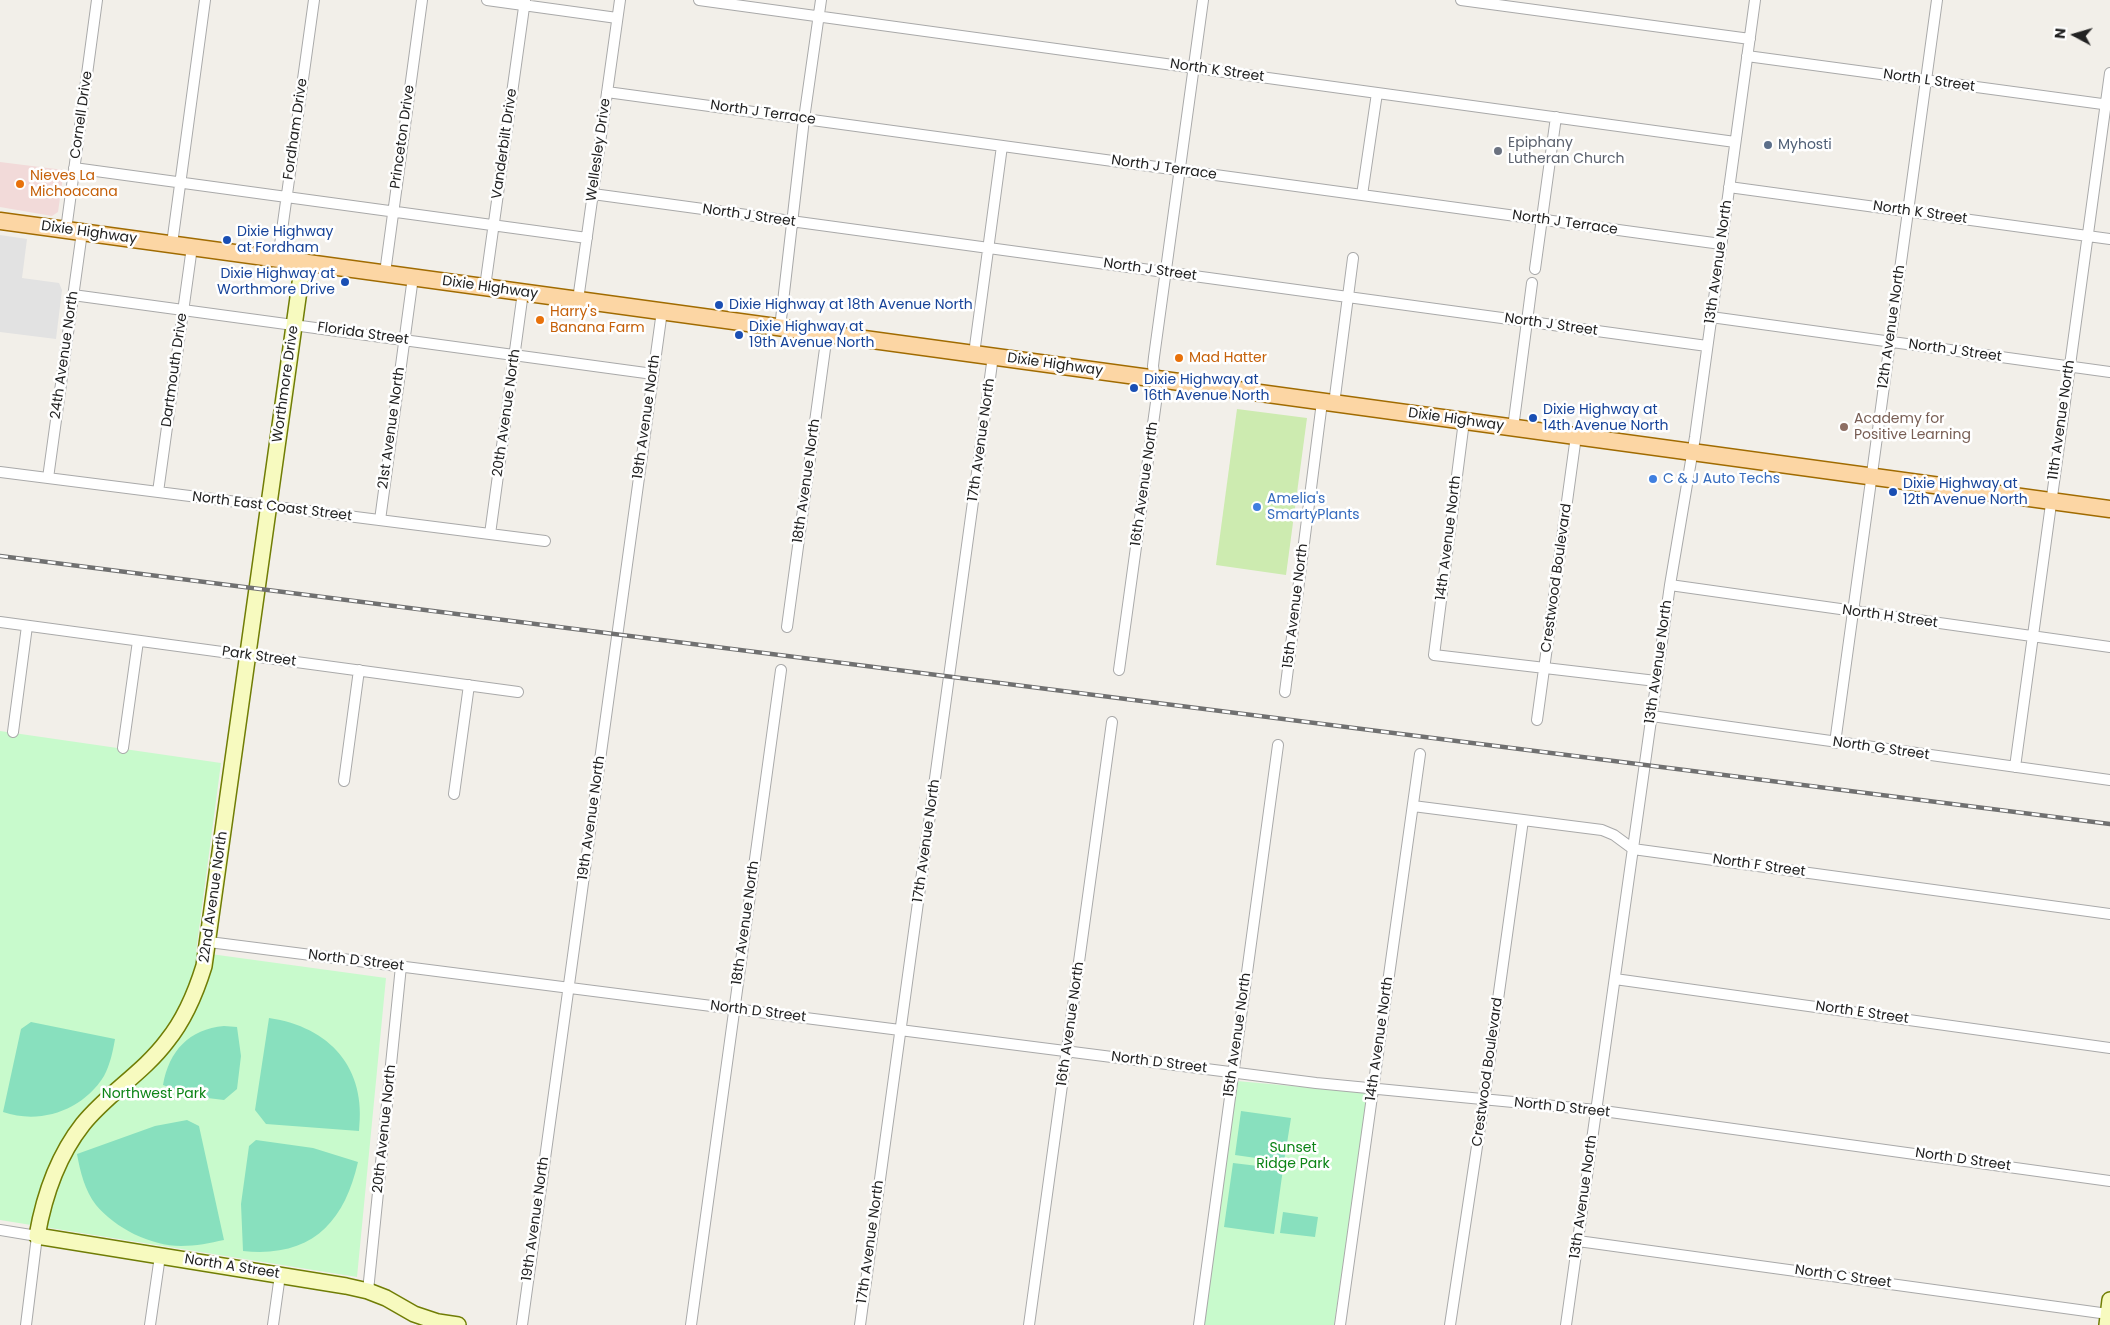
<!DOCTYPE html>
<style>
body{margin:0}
#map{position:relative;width:2110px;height:1325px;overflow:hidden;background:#f2efe9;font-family:Poppins,sans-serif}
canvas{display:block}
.north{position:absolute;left:2050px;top:10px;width:50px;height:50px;-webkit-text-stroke:4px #fff;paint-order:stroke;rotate:276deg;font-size:14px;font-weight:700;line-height:20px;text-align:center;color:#222}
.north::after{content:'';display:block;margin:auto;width:18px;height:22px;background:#222;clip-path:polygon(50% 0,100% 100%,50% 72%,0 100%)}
</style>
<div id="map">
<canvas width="2110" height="1325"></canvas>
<div class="north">N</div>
</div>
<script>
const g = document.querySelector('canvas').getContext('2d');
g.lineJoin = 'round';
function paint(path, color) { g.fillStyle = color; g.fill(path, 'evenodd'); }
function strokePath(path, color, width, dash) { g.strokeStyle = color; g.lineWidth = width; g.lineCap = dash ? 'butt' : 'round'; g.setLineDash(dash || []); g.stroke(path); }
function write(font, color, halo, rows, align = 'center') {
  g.font = font + ' Poppins,sans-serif'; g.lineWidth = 5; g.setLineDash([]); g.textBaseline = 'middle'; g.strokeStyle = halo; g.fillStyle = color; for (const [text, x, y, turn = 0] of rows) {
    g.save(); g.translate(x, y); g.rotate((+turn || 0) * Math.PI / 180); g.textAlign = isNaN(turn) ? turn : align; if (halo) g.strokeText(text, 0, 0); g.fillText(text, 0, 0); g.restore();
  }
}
const commercial = new Path2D(`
 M0 162 64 170 58 212 52 216 0 207Z`);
const grass = new Path2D(`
 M1237 409 1307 418 1286 575 1216 565Z`);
const park = new Path2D(`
 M0 731 221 763 196 952 386 978 357 1277 0 1220Z
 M1237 1081 1368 1093 1334 1325H1204Z`);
const pitch = new Path2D(`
 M269 1018C330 1027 367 1068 359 1131L266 1124 255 1110Z
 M31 1022 115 1039C113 1051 110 1065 104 1076 83 1110 41 1125 3 1112L21 1029Z
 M224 1026 237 1027 241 1056 237 1089 224 1100 191 1096 163 1085C169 1051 189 1029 224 1026Z
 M1241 1111 1291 1118 1284 1162 1235 1155Z
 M187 1120 199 1126 224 1240C210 1243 196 1246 181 1246 151 1246 115 1228 96 1205 85 1191 80 1171 77 1154L155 1126Z
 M256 1140 313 1148 358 1162C344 1224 310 1258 243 1251L241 1204 249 1146Z
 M1233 1163 1283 1169 1274 1234 1224 1227Z
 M1283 1212 1318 1217 1315 1237 1280 1233Z`);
const parking = new Path2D(`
 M0 235 27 239 22 278 59 283 62 290 56 339 0 332Z`);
const street = new Path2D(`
 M487 0 617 18
 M699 0 1735 142
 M1461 0 1750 39
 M1747 56 2110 105
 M607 92 1721 244
 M74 168 587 238
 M1729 187 2110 239
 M593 194 1707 346
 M1362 195 1377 93
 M66 230 97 0
 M172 244 205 0
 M278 259 314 0
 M1535 269 1556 117
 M385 273 422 0
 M485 287 525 0
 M73 295 653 374
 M578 300 620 0
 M1711 317 2110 372
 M780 328 804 119 821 0
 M974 354 1002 146
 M1334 404 1353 258
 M1464 421 1434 655 1656 681
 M1513 428 1532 283
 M0 472 545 541
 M48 478 82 232
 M158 492 192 247
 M380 520 413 277
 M490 534 523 292
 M1670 585 2110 647
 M0 622 518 692
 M787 627 827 334
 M1119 670 1157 395 1153 366 1154 357 1203 0
 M1285 692 1322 402
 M1652 716 2110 780
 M1537 720 1576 436
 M13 732 27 626
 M1835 743 1937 0
 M123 748 138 641
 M2015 767 2110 73
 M344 781 359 670
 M454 794 469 685
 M1413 806 1602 830 1614 835 1633 849 2110 914
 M209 942 1316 1083 1596 1110 2110 1181
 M1615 979 2110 1048
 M0 1230 37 1236 26 1325
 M1578 1241 2108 1314
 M368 1291 401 966
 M150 1325 160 1256
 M273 1325 280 1275
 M522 1325 662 311
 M691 1325 781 670
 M860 1325 993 356
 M1029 1325 1112 722
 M1199 1325 1278 745
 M1340 1325 1420 754
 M1450 1325 1484 1100 1523 820
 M1566 1325 1670 585 1695 437 1755 0`);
const secondary = new Path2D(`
 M303 262 204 966C196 992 184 1020 167 1041 143 1073 108 1093 83 1124 57 1157 44 1196 37 1236L346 1286 368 1291 386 1298 414 1314 438 1322 458 1325
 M2107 1325 2110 1300`);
const primary = new Path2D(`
 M0 221 2110 509`);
const rail = new Path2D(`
 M0 556 2110 824`);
const markers = [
 [1768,145,5,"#5c6f8a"],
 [1498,151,5,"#6b7280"],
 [20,184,5,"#e8710a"],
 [227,240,5,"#1a4fb4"],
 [345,282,5,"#1a4fb4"],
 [719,305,5,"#1a4fb4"],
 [540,320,5,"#e8710a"],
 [739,335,5,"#1a4fb4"],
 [1179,358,5,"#e8710a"],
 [1134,388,5,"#1a4fb4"],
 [1533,418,5,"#1a4fb4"],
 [1844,427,5,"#8d6e63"],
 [1653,479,5,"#3f7fe0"],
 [1893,492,5,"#1a4fb4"],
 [1257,507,5,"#3f7fe0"]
];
const streetNames = [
 ["North K Street",1217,71,8],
 ["North L Street",1929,81,8],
 ["North J Terrace",763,113,8],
 ["Cornell Drive",82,115,-82],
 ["Fordham Drive",296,129,-82],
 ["Princeton Drive",403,137,-82],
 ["Vanderbilt Drive",505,144,-82],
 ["Wellesley Drive",599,150,-82],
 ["North J Terrace",1164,168,8],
 ["North K Street",1920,213,8],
 ["North J Street",749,216,8],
 ["North J Terrace",1565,223,8],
 ["Dixie Highway",89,233,8],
 ["13th Avenue North",1719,262,-82],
 ["North J Street",1150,270,8],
 ["Dixie Highway",490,288,8],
 ["North J Street",1551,325,8],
 ["12th Avenue North",1892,327,-82],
 ["Florida Street",363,334,8],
 ["North J Street",1955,351,8],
 ["24th Avenue North",65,355,-82],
 ["Dixie Highway",1055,365,8],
 ["Dartmouth Drive",175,370,-82],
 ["Worthmore Drive",286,384,-82],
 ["20th Avenue North",507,413,-82],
 ["19th Avenue North",647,417,-82],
 ["Dixie Highway",1456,420,8],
 ["11th Avenue North",2062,420,-82],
 ["21st Avenue North",392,428,-82],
 ["17th Avenue North",982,440,-82],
 ["18th Avenue North",807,481,-82],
 ["16th Avenue North",1145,484,-82],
 ["North East Coast Street",272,507,7],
 ["14th Avenue North",1449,538,-83],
 ["Crestwood Boulevard",1557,578,-82],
 ["15th Avenue North",1296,606,-83],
 ["North H Street",1890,617,8],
 ["Park Street",259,657,8],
 ["13th Avenue North",1659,662,-82],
 ["North G Street",1881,749,8],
 ["19th Avenue North",592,818,-82],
 ["17th Avenue North",927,841,-82],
 ["North F Street",1759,866,8],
 ["22nd Avenue North",214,897,-82],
 ["18th Avenue North",746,923,-82],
 ["North D Street",356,961,7],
 ["North D Street",758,1012,7],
 ["North E Street",1862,1013,8],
 ["16th Avenue North",1071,1024,-82],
 ["15th Avenue North",1238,1035,-82],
 ["14th Avenue North",1380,1039,-82],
 ["North D Street",1159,1063,7],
 ["Crestwood Boulevard",1488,1072,-82],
 ["North D Street",1562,1108,6],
 ["20th Avenue North",385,1129,-84],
 ["North D Street",1963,1160,8],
 ["13th Avenue North",1584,1197,-82],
 ["19th Avenue North",536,1219,-82],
 ["17th Avenue North",871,1242,-82],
 ["North A Street",232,1267,9],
 ["North C Street",1843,1277,8]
];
const worshipNames = [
 ["Epiphany",1508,143],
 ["Lutheran Church",1508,159]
];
const serviceNames = [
 ["Myhosti",1778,145]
];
const foodNames = [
 ["Nieves La",30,176],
 ["Michoacana",30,192],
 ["Harry's",550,312],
 ["Banana Farm",550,328],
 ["Mad Hatter",1189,358]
];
const transitNames = [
 ["Dixie Highway",237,232],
 ["at Fordham",237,248],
 ["Dixie Highway at",335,274,"right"],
 ["Worthmore Drive",335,290,"right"],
 ["Dixie Highway at 18th Avenue North",729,305],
 ["Dixie Highway at",749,327],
 ["19th Avenue North",749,343],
 ["Dixie Highway at",1144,380],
 ["16th Avenue North",1144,396],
 ["Dixie Highway at",1543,410],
 ["14th Avenue North",1543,426],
 ["Dixie Highway at",1903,484],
 ["12th Avenue North",1903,500]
];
const educationNames = [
 ["Academy for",1854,419],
 ["Positive Learning",1854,435]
];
const shopNames = [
 ["C & J Auto Techs",1663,479],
 ["Amelia's",1267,499],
 ["SmartyPlants",1267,515]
];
const parkNames = [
 ["Northwest Park",154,1094],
 ["Sunset",1293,1148],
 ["Ridge Park",1293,1164]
];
paint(commercial, '#f2dad9');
paint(grass, '#cdebb0');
paint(park, '#c8facc');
paint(pitch, '#88e0be');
paint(parking, '#e2e2e2');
strokePath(street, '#a9a9a9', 12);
strokePath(secondary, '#707d05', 18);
strokePath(primary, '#a06b00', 19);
strokePath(street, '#fff', 10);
strokePath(secondary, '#f7fabf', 15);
strokePath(primary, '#fcd6a4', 16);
strokePath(rail, '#707070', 4.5);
strokePath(rail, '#fff', 2.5, [8]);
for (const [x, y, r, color] of markers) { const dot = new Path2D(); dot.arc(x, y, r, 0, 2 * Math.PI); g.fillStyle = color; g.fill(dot); strokePath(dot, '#fff', 2); }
write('14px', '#222', '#fff', streetNames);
write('14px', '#5b616d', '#fff', worshipNames, 'left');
write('14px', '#4e5e75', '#fff', serviceNames, 'left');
write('14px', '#c56008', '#fff', foodNames, 'left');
write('14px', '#164399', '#fff', transitNames, 'left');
write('14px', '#785e54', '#fff', educationNames, 'left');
write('14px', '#366cbe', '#fff', shopNames, 'left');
write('14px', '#0c8416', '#fff', parkNames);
</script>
